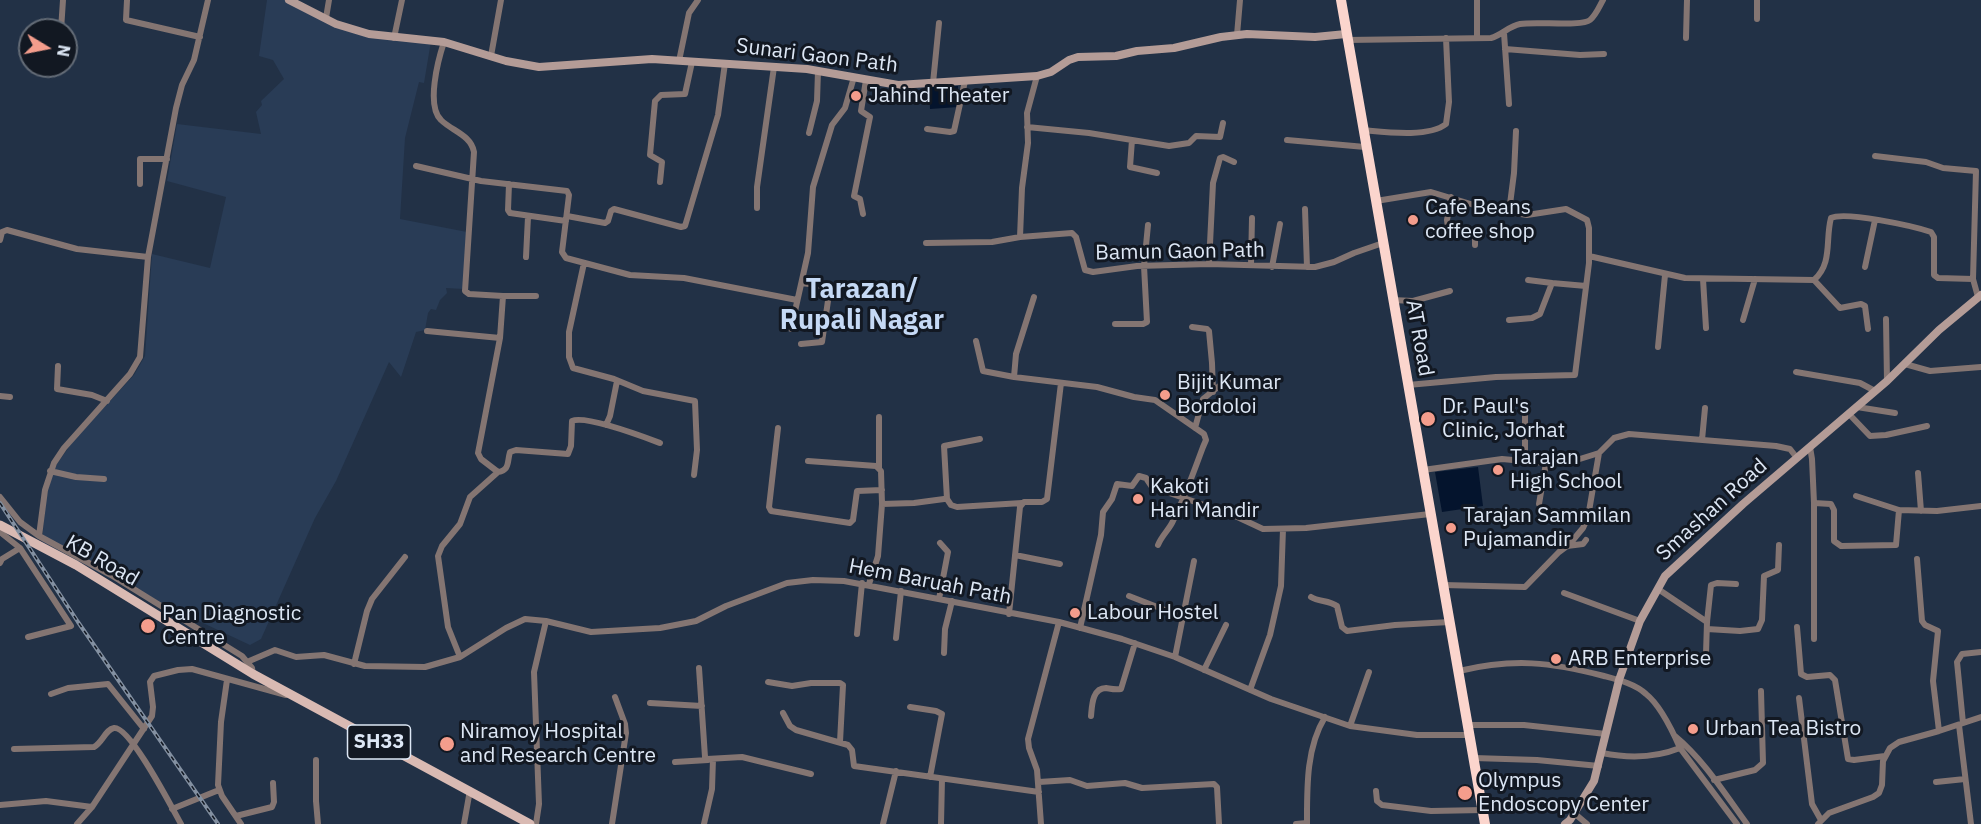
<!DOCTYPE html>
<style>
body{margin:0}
#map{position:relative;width:1981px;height:824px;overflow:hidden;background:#223146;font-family:"IBM Plex Sans",sans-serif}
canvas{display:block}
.north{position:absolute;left:18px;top:18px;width:60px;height:60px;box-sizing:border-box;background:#121822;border:2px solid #636b76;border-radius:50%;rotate:100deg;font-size:16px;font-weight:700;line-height:24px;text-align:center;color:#dde7f5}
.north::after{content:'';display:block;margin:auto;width:21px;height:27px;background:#f49d8c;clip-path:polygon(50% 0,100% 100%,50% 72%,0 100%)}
</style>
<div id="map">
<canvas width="1981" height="824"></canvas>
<div class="north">N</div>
</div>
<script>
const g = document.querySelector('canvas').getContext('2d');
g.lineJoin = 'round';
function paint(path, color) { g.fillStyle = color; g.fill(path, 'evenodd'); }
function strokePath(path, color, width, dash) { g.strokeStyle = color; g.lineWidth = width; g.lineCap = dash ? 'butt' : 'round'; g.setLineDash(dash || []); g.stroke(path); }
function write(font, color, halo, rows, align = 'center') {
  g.font = font + ' "IBM Plex Sans",sans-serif'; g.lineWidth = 6; g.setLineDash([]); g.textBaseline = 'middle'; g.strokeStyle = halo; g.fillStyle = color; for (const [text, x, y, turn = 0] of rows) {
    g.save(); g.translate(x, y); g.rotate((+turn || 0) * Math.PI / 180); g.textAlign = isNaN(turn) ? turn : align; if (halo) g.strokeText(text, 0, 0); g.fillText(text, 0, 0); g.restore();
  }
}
const built = new Path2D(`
 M267 0H285L329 23 431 41 424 83 419 82 405 138 400 219 467 232 464 289 446 288 447 293 440 300 436 310 431 309 428 313 425 330 416 332 401 377 389 362 336 481 315 518 261 639 250 645 124 586 42 542 46 498 51 478 57 464 74 440 134 375 145 356 152 254 210 268 226 197 167 181 177 124 261 134 256 112 262 105 261 101 284 79 273 60 259 56Z`);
const water = new Path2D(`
 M958 86V107L930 109 929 87Z
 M1478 467 1483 506 1442 512 1435 472Z`);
const street = new Path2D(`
 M127 0 126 20 200 37
 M208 0 194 60 182 85 176 108 148 257 140 357 130 374 64 448 54 463 45 490 39 536 111 575 242 656 252 668 253 674
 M1477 0V38
 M326 18 329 0
 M1757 19V0
 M61 30 63 0
 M1504 33 1509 104
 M1237 35 1240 0
 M394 38 402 0
 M1686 38 1687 0
 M1347 40 1491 38C1502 35 1509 26 1520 24 1536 21 1581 27 1590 20 1596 15 1599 7 1603 0
 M444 42C438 60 426 106 441 120 452 131 471 135 474 152L465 291 469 294 503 296 500 338 478 453 481 459 498 472
 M1505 49 1580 55 1604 54
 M491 56 501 0
 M679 61 689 13 698 0
 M1037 76 1027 113 1028 143 1022 188 1020 237 1072 233 1076 237 1085 270 1093 272 1137 266 1209 264 1315 267 1334 262 1354 253 1383 243
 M933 83 939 23
 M1027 127 1089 133 1169 146 1189 143 1196 136 1220 137 1223 123
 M927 129 950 132 954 131 965 81
 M1362 130C1385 132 1428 138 1446 124L1449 102 1446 38
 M809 133 817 101 818 71
 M1132 140 1130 167 1157 173
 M1287 140 1365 147
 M1875 156 1926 162 1943 168 1976 171 1973 279
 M416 166 481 181 567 191 569 195 562 252 566 258 630 275 684 278 797 300
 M660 182 662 162 650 155 655 101 661 95 685 94 692 62
 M140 184V159H167
 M509 184 508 210 510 213 566 221
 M1451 197 1447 220 1448 227 1475 237V245
 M1376 201 1431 192 1484 208 1527 215 1566 209 1587 220 1589 228V263L1575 375 1496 377 1408 385
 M757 208V187L774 67
 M1305 209 1307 267
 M1509 212 1514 173 1516 131
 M863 214 860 199 854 196 870 117 861 111 866 80
 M567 216 605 223 608 221 611 211 614 209 681 227 685 226 718 115 725 63
 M0 240 2 232 7 230 77 249 148 257
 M926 243 992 242 1020 237
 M1589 256 1685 278 1814 280C1833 263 1825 240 1831 218 1845 211 1913 226 1931 232L1934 237V275L1938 278 1973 279 1978 297
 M526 257 528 217
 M584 263 569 332V357L573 368 614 379 643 391 695 401 697 450 694 475
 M1209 264 1213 183 1220 158 1223 157 1234 162
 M1251 265 1252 218
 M1272 267 1280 224
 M1865 267 1875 220
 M1703 279 1706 328
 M1528 280 1552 283
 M1814 280 1840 308 1861 304 1865 306 1868 329
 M503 296H536
 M1393 300 1413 301 1450 291
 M1886 319 1887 381
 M1509 320 1532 318 1540 314 1552 283 1586 286
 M1743 320 1755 279
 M1115 324H1143L1147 322 1144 266 1148 225
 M1192 327 1207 329 1209 331 1212 363 1213 392
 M791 329 808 253 813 187 832 125 845 108 854 77
 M427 331 500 338
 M976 341 983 371 1014 377 1097 387 1134 397 1155 400 1204 434 1206 440 1203 447C1194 471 1185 497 1173 521 1169 530 1162 535 1158 545
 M801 344 822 342 830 287 802 283
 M1658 347 1665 275
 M1905 364 1930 371 1981 367
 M58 366 57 389 92 395 107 401
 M1796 372 1860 383 1875 391
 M1014 377 1016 354 1034 297
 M0 396 10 397
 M1857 407 1895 413
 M1849 414 1870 436 1886 435 1927 426
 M879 417V468
 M606 425 610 416 617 381
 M778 428 769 507 771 511 850 523 853 520 857 491 882 490
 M1195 428 1203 399 1223 383 1254 382
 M1702 440 1705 408
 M1810 447 1812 459 1814 503V639
 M808 461 876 466 881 471 882 504 878 556 869 584
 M1525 461V415
 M1423 470 1502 459 1546 463H1567L1599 453 1614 438 1629 434 1776 446 1790 449 1797 458
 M50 471 76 477 104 479
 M1918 473 1921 511
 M1856 496 1899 510 1937 511 1981 506
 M0 497 20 522 39 536
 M947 499 944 446 980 439
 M1814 503 1831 504 1834 510V541L1841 546 1896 545 1899 510
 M882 504 914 503 944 499H947L951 505 957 507 1022 503
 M1539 504 1546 463
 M0 532 20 548 71 626 28 637
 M1568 546 1583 528 1588 517 1599 453
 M1015 555 1060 564
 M1917 559 1922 621 1925 625 1938 631 1933 681 1939 731
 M0 563 2 559 20 548
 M1443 585 1525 587 1559 552 1567 546 1583 544 1586 540
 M1658 589 1707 622
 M1564 593 1640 621
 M1129 596 1183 617
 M1311 597C1319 602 1329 600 1337 606L1342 627 1347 631 1395 625 1450 622
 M939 599 948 552 940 543
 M1009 614 1020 507 1024 502H1042L1047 499 1061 383
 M1797 627 1801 674 1807 677 1830 675 1835 680 1848 759 1854 760 1885 756
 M1080 628 1101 535 1103 512 1112 499 1117 484 1132 486 1139 476 1146 478 1152 487 1233 515 1263 529 1306 528 1430 514
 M1707 629 1740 631 1758 629 1762 620 1764 576 1778 570 1779 545
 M857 634 862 583
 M896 638 901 591
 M944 653 945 629 952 601
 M1706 654 1707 622 1711 585 1717 583 1736 584
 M460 657 448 627 438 556 442 546 460 524 470 497 498 472C510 470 507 462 510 452L516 450 568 454 571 446 572 421C586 415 644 437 660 443
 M1175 657 1194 561
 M247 662 275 650 296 657 324 655 365 666 425 667 460 657 506 628 525 619 546 621 591 632 660 628 696 621 726 606 787 583 813 580 844 581 1059 622 1122 639 1175 657 1271 699 1350 726 1417 735H1470
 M354 664 367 611 372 599 405 557
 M699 668 705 757 707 759 742 757 811 774
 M1204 670 1226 625
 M1459 671C1514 658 1550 662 1604 676 1619 680 1635 684 1646 694 1660 705 1673 732 1680 748L1737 824
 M227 680 221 722 218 785 222 796 241 824
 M768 682 792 686 811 683H840L843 685 840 742
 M1250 690 1270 635 1281 586 1283 529
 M51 694 68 688 108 684 144 729
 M1799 698 1812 804 1821 820
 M650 703 702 706
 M910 707 936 711 942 714 930 777
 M783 713 790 726 796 730 848 745 852 750 854 766 1039 792
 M1091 716C1092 706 1092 688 1106 688 1112 689 1115 690 1121 689L1135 643
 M1963 723 1957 662 1962 654 1981 652
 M1468 725H1524L1606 734
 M1959 725 1971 824
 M1350 726 1369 672
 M1675 736C1704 760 1725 794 1747 824
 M14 749 94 747C102 743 106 729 114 728 130 726 172 808 181 824
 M1602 753C1627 758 1655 758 1680 748
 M1474 758 1537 760 1599 766
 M316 760V801L318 824
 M675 762 708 760
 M1714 780 1755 770 1763 763 1761 691
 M1039 782 1070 780 1087 786 1125 783 1142 788 1214 784 1217 787 1219 824
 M1936 782 1965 779
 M1376 791 1377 801 1382 805 1431 811 1483 810
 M0 805 46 801 92 807
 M172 809 219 790
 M1574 813 1587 824
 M236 816 272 807 274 802 273 783
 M77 824 92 807 152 716 153 707 150 682 154 676 178 670 192 669 286 695
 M464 824 470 790
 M536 824 539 804 534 672 546 621
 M612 824 626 733 625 724 615 697
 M704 824 712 789 713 759
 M883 824 896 771
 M941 824 942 779
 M1041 824 1037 770 1029 748 1028 739 1059 622
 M1296 824 1307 823
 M1307 824C1307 788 1306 748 1325 717
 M1818 824 1829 813 1873 797 1879 793 1882 785 1883 761 1890 748 1899 742 1939 731 1981 717`);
const secondary = new Path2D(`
 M289 0 336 24 369 34 444 42 506 61 539 67 652 59 807 69 898 85 1037 76 1051 72 1069 60 1078 57 1116 56 1137 51 1174 48 1221 37 1247 34 1315 37 1346 34
 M1565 824 1570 820 1594 781 1619 680 1640 621 1665 576 1743 504 1887 381 1939 330 1981 295`);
const primary = new Path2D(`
 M0 525 76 565 253 674 530 824`);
const highway = new Path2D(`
 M1341 0 1485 824`);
const rail = new Path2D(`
 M0 503 78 622 218 824`);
const markers = [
 [856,96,6,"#f49d8c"],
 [1413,220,6,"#f49d8c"],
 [1165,395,6,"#f49d8c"],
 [1428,419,8,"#f49d8c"],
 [1498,470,6,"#f49d8c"],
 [1138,499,6,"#f49d8c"],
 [1451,528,6,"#f49d8c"],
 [1075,613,6,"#f49d8c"],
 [148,626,8,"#f49d8c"],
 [1556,659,6,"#f49d8c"],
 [1693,729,6,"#f49d8c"],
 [447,744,8,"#f49d8c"],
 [1465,793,8,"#f49d8c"]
];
const shields = [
 [379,742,63]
];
const shieldNames = [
 ["SH33",379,742]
];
const streetNames = [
 ["Sunari Gaon Path",817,56,7],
 ["Bamun Gaon Path",1180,252,-1],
 ["AT Road",1419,338,80],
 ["Smashan Road",1712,510,-42],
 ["KB Road",102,561,30],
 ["Hem Baruah Path",930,582,11]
];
const poiNames = [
 ["Jahind Theater",868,96],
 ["Cafe Beans",1425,208],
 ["coffee shop",1425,232],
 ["Bijit Kumar",1177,383],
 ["Bordoloi",1177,407],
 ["Dr. Paul's",1442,407],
 ["Clinic, Jorhat",1442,431],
 ["Tarajan",1510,458],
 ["High School",1510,482],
 ["Kakoti",1150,487],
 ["Hari Mandir",1150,511],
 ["Tarajan Sammilan",1463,516],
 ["Pujamandir",1463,540],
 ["Labour Hostel",1087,613],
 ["Pan Diagnostic",162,614],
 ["Centre",162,638],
 ["ARB Enterprise",1568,659],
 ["Urban Tea Bistro",1705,729],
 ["Niramoy Hospital",460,732],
 ["and Research Centre",460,756],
 ["Olympus",1478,781],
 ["Endoscopy Center",1478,805]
];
const districtNames = [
 ["Tarazan/",862,290],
 ["Rupali Nagar",862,321]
];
paint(built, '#293c56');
paint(water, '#04142d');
strokePath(street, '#847572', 6);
strokePath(secondary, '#b49c97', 8);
strokePath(primary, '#d9bab3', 9);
strokePath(highway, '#fbd5cd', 10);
strokePath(rail, '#8390a1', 4);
strokePath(rail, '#121822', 1.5, [4.5]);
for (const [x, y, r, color] of markers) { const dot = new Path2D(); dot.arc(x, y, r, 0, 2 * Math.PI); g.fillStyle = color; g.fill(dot); strokePath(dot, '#121822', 2); }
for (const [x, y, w] of shields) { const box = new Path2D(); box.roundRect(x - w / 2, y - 17, w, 34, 4.5); g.fillStyle = '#121822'; g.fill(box); strokePath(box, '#dde7f5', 1.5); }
write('bold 20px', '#dde7f5', null, shieldNames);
write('21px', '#dde7f5', '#121822', streetNames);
write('21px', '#dde7f5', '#121822', poiNames, 'left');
write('bold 27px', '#c5d9f5', '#121822', districtNames);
</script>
